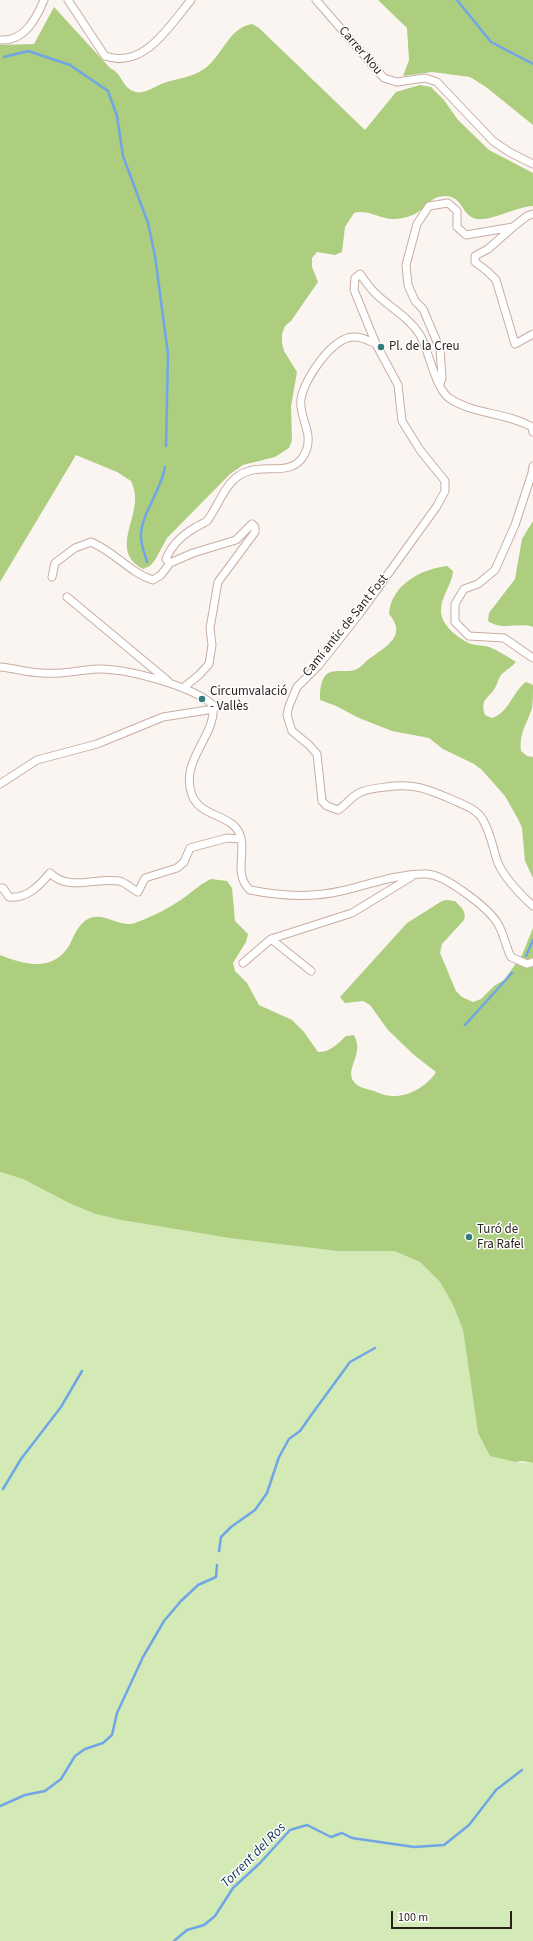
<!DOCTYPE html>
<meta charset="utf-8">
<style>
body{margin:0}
#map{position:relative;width:533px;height:1941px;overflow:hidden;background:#fbf5f2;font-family:"Source Sans 3",sans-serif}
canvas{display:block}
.scale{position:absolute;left:391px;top:1911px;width:121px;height:18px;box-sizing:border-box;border:2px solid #291f1b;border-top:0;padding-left:5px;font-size:12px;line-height:14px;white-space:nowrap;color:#291f1b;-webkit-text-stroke:3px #fff;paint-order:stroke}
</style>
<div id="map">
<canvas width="533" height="1941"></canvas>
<div class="scale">100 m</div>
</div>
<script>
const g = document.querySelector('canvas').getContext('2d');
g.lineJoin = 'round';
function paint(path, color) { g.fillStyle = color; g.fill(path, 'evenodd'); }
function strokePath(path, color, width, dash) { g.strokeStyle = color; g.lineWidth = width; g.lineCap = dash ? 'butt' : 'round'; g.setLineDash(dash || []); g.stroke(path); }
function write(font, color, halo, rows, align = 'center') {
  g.font = font + ' "Source Sans 3",sans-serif'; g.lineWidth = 3; g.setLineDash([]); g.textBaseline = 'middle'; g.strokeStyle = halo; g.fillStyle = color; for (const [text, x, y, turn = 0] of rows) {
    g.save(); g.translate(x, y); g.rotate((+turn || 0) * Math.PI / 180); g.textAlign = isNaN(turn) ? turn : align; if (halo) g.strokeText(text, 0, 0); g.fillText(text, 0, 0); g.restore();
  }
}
const green = new Path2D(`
 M0 1172 23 1179 69 1203 95 1214 121 1220 229 1238 337 1251H394L420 1262 440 1282 453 1305 463 1330 478 1433 491 1456 515 1462 533 1463V1941H0Z`);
const forest = new Path2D(`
 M378 0H533V125L486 87 470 77 432 72 403 76 409 60 407 28Z
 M54 7 110 68C123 74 121 86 133 91 143 96 155 86 164 83 178 78 191 78 204 69 223 56 228 28 252 24L259 28 365 130 396 92 420 85 431 87 444 100 458 120 489 150 533 173V206C515 207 492 221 477 219 459 216 464 191 438 197 429 200 425 207 418 212 413 216 402 219 395 219 380 220 369 209 354 213L345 227 342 252 335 255 317 252 312 258V267L318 282 291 321 285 326 282 334V343L284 351 297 372 291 406 292 440 289 448 275 457 243 465 230 474 167 538 155 560 150 566 143 569C111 552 137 521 135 496 135 491 133 486 131 481L117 472 76 455 0 582V45L34 44Z
 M533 521V627C518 622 502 631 488 621L489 613 515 579 522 539Z
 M447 566 453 571C452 585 440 597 441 612 442 626 459 639 471 644 477 646 484 645 489 647 499 651 508 657 516 662 512 667 507 669 502 674 498 678 498 683 495 688 488 699 480 699 485 715L492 718C510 712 512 692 526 682L533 685C533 692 533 701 532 708 527 724 519 733 521 751L527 756 533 757V878L525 861 522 828 518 819 505 796 482 770 474 764 443 749 429 738 392 731 359 718 336 706 320 700C320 693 320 682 325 676 332 667 347 674 357 669 363 666 366 660 372 657 388 645 407 635 389 614 391 585 421 569 447 566Z
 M211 879 227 881 232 888 235 921 248 934 246 942 233 963 235 971 247 983 259 1005 292 1020 304 1032 318 1052C331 1052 337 1044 346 1036L354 1035C365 1055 344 1068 354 1082 359 1088 367 1089 374 1091 379 1093 386 1096 392 1096 409 1097 427 1086 436 1072L414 1055 388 1030 370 1005 363 1001 345 1003 340 997 407 923 442 901 447 900 455 901C461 907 467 912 464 920L442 944 440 953 456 991 462 997 473 1002 481 999 494 986 504 980 522 955 533 928V1463L522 1461 515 1462 490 1456 478 1433 463 1330 453 1305 440 1282 420 1262 394 1251H337L229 1238 121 1220 95 1214 69 1203 23 1179 0 1172V955C27 966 56 972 71 942 75 933 80 922 90 918 105 912 120 928 135 923 148 918 164 911 176 903 188 896 198 885 211 879Z`);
const stream = new Path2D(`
 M457 0 491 42 533 64
 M4 57 28 51 70 65 108 91 117 116 123 156 148 223 155 256 168 354 166 446
 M147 562C145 554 140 543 141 534 142 513 161 491 165 467
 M526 956 533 940
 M465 1025 512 973
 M3 1489 21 1459 61 1407 82 1371
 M219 1551 221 1537 231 1527 255 1510 267 1493 279 1457 289 1439 300 1431 312 1414 350 1362 375 1348
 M0 1806 25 1795 45 1791 61 1779 75 1756 85 1749 103 1743 112 1735 117 1713 143 1657 164 1621 181 1601 198 1585 216 1577 217 1565
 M174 1941 187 1930 204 1925 215 1916 233 1888 260 1863 290 1830 307 1825 331 1837 342 1833 352 1838 414 1847 444 1845 469 1825 496 1790 522 1770`);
const street = new Path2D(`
 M68 0 105 56C144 70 170 25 191 0
 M316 0 384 78 397 82 425 78 437 82 493 141 509 152 533 164
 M0 40C24 42 36 19 44 0
 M513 227 488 249 475 256V262L487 271 496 280 515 344 533 334
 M440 384 442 378 440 349 423 309 415 301 408 285 406 265 417 224 429 206 448 203 457 211V227L466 235 513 227 527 216 533 214
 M533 432 532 427C506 412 474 415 449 398 435 388 429 350 420 335 409 317 389 307 375 293 370 288 365 281 360 274L355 278 354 290 376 344 398 385 402 421 420 450 445 481V491L437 506 360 613 319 665 297 687 289 706 287 715 292 731 309 745 317 754 322 801 327 806 338 810C346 805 351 797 359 793 367 789 377 788 386 787 414 783 428 789 453 800 464 805 477 809 483 820 491 834 493 849 498 863 505 879 521 895 533 906
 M533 466 532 473 515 525 495 570 478 584 464 589 455 604V622L469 636 504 638 533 658
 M52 577 55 563 75 548 91 542C115 552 130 573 153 580L161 575 170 563
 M67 597 168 681
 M0 667C14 668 28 673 42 673 61 675 79 670 97 669 126 668 192 686 213 705 217 736 179 760 192 795 201 819 235 813 241 838 245 856 234 875 250 890 280 896 311 898 341 891 367 885 400 873 427 874 445 875 491 909 499 926 504 935 506 947 511 957L527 964 533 962
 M183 688 199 675 209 664 212 645 210 628 218 582 255 532V527L252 524 236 540 193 553 170 563 166 559C172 544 182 535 196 527 200 525 204 523 207 521 220 504 226 477 249 471 268 465 293 476 304 455 316 434 298 418 301 399 304 379 332 338 353 337 362 336 369 341 376 344
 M0 784 37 760 97 744 163 717 214 709
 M0 888H3L9 897C27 899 39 886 50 873 69 892 95 877 119 881 125 882 132 889 138 892L145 878 177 868 184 862 190 848 227 838 241 839
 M271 939 311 971
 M243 963 271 939 352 913 411 877`);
const markers = [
 [381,347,4,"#337c7a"],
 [202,699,4,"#337c7a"],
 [469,1237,4,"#337c7a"]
];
const streetNames = [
 ["Carrer Nou",360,51,49],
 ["Camí antic de Sant Fost",346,626,-51]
];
const poiNames = [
 ["Pl. de la Creu",389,347],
 ["Circumvalació",210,692],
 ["- Vallès",210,707],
 ["Turó de",477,1230],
 ["Fra Rafel",477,1245]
];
const waterNames = [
 ["Torrent del Ros",254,1856,-45]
];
paint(green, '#d3eab6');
paint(forest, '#acce7e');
strokePath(stream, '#70a5e6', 2.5);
strokePath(street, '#c9ada2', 9);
strokePath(street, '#fff', 7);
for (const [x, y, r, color] of markers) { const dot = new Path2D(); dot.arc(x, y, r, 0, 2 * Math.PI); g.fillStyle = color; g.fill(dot); strokePath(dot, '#fff', 1.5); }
write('13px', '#291f1b', '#fff', streetNames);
write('13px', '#291f1b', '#fff', poiNames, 'left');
write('italic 14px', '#0d325b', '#fff', waterNames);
</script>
